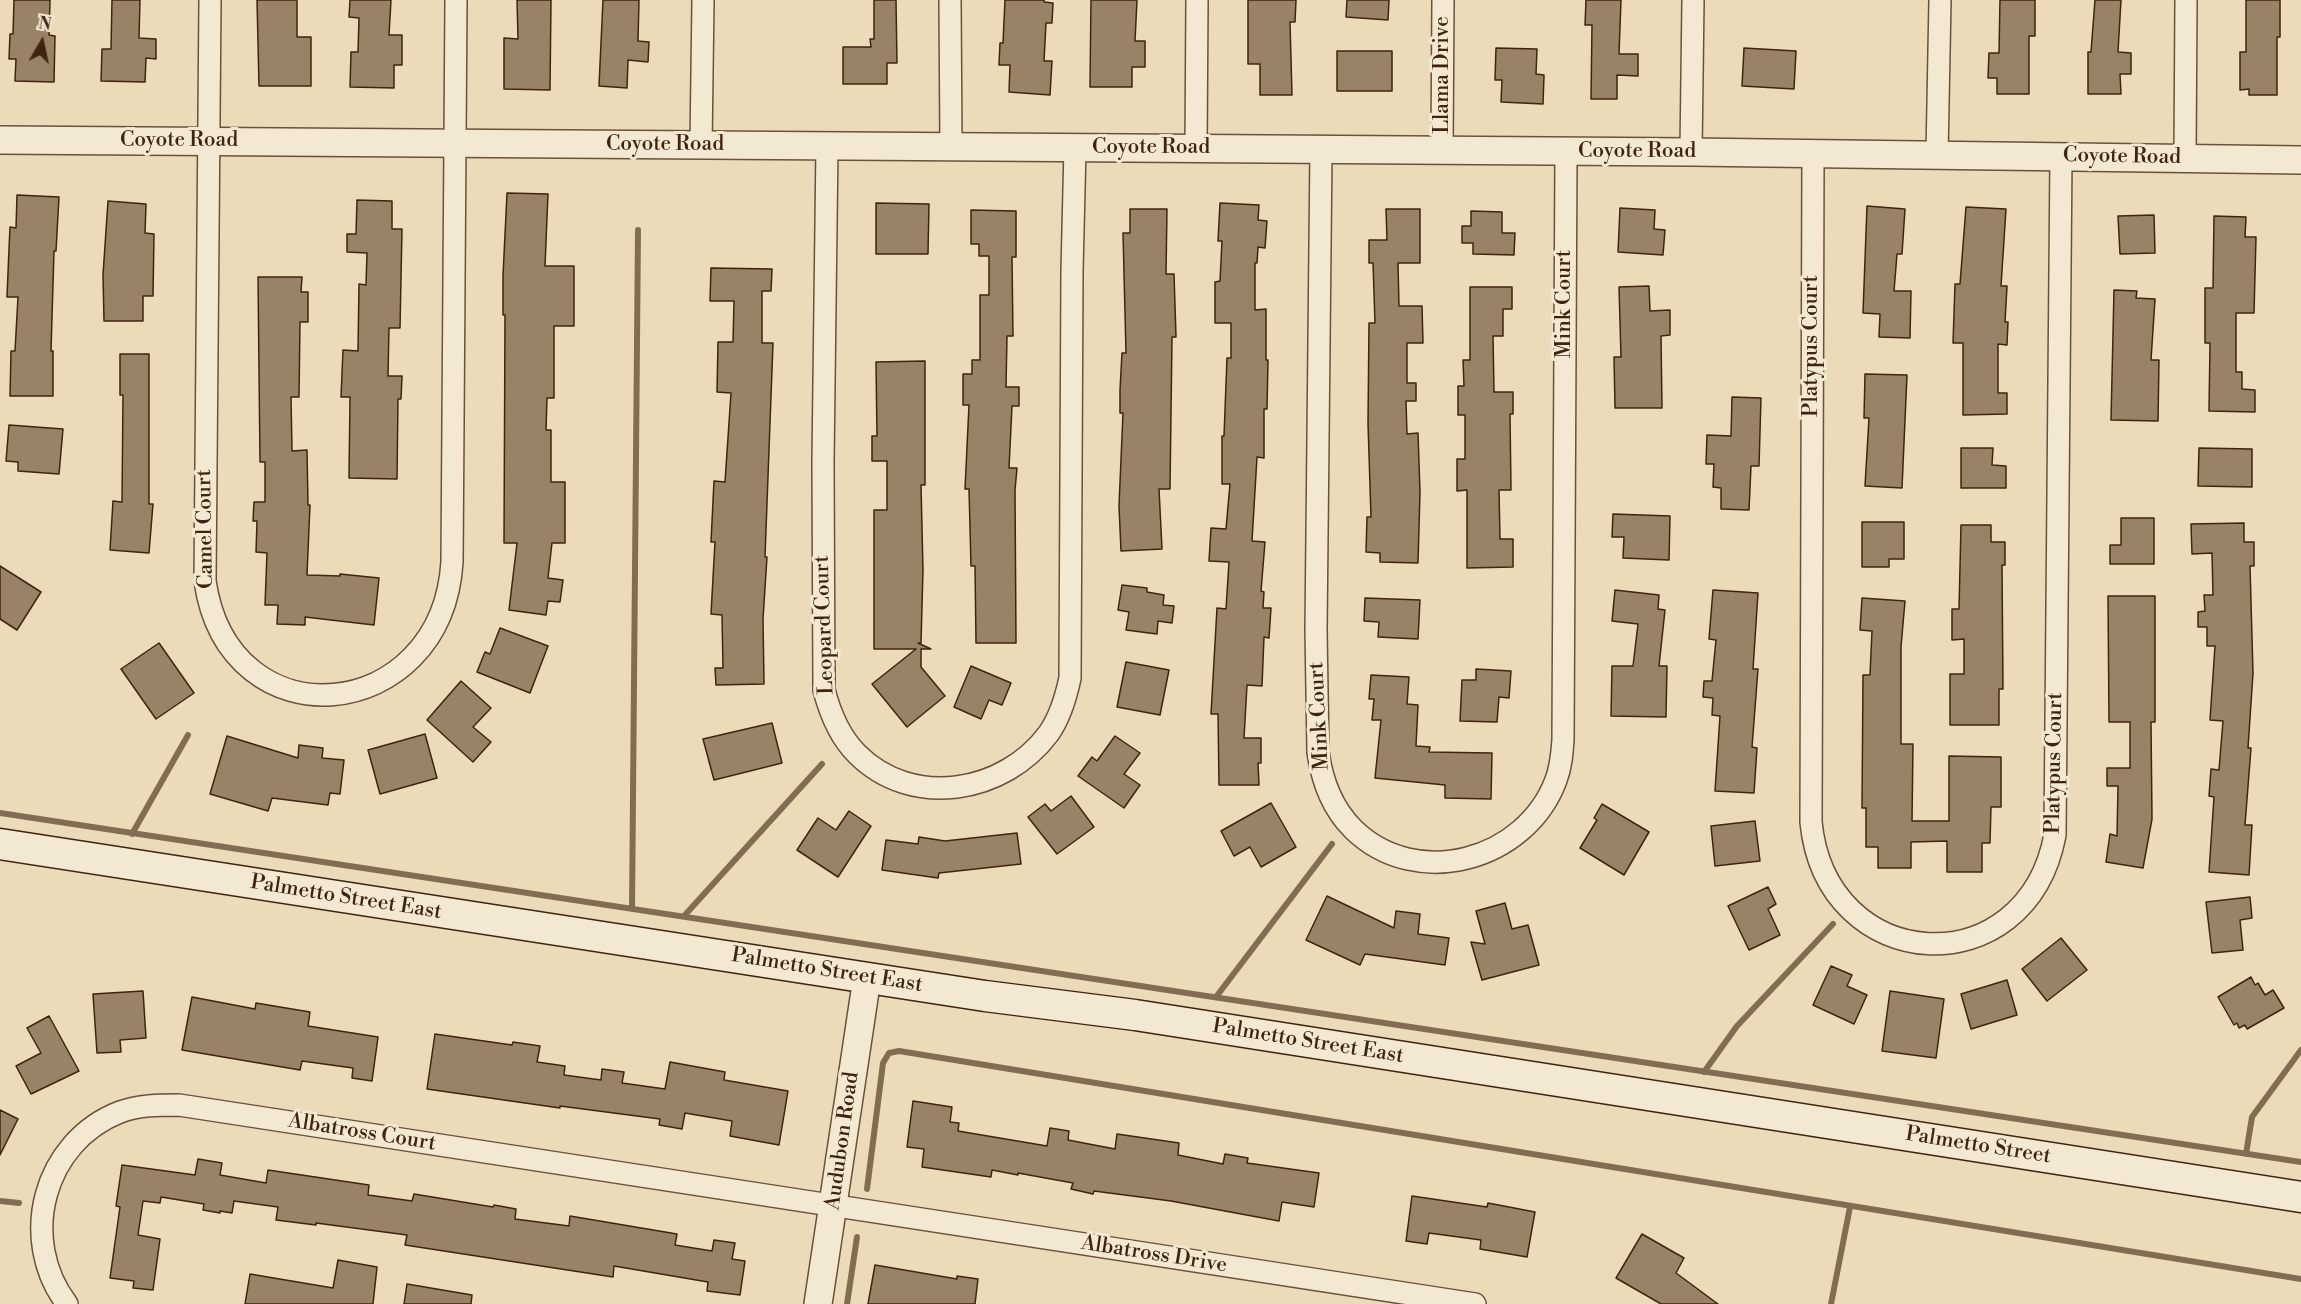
<!DOCTYPE html>
<style>
body{margin:0}
#map{position:relative;width:2301px;height:1304px;overflow:hidden;background:#ecdbb9;font-family:"Libre Bodoni",serif}
canvas{display:block}
.north{position:absolute;left:12px;top:12px;width:60px;height:60px;-webkit-text-stroke:4px #f3e8d2;paint-order:stroke;rotate:9deg;font-size:16px;font-weight:700;line-height:24px;text-align:center;color:#3f240f}
.north::after{content:'';display:block;margin:auto;width:21px;height:27px;background:#3f240f;clip-path:polygon(50% 0,100% 100%,50% 72%,0 100%)}
</style>
<div id="map">
<canvas width="2301" height="1304"></canvas>
<div class="north">N</div>
</div>
<script>
const g = document.querySelector('canvas').getContext('2d');
g.lineJoin = 'round';
function strokePath(path, color, width, dash) { g.strokeStyle = color; g.lineWidth = width; g.lineCap = dash ? 'butt' : 'round'; g.setLineDash(dash || []); g.stroke(path); }
function paint(path, color) { g.fillStyle = color; g.fill(path, 'evenodd'); }
function write(font, color, halo, rows, align = 'center') {
  g.font = font + ' "Libre Bodoni",serif'; g.lineWidth = 6; g.setLineDash([]); g.textBaseline = 'middle'; g.strokeStyle = halo; g.fillStyle = color; for (const [text, x, y, turn = 0] of rows) {
    g.save(); g.translate(x, y); g.rotate((+turn || 0) * Math.PI / 180); g.textAlign = isNaN(turn) ? turn : align; if (halo) g.strokeText(text, 0, 0); g.fillText(text, 0, 0); g.restore();
  }
}
const stream = new Path2D(`
 M0 813 2301 1162
 M132 834 188 735
 M632 908 638 230
 M684 916 822 764
 M1216 997 1332 844
 M1704 1072 1737 1026 1833 924
 M2246 1154 2252 1117 2301 1050
 M867 1189 883 1063 889 1053 899 1051 2301 1279
 M0 1201 19 1203
 M847 1304 857 1237
 M1831 1304 1850 1207`);
const building = new Path2D(`
 M14 0H50L49 35 55 36 54 82 15 81 16 59H9L10 34H13Z
 M112 0H140L139 38 156 39V59L146 58 145 82 101 81 102 49H111Z
 M257 0H297V37H311V86H259Z
 M350 0H391L389 35H402V65H394V88L350 87 351 52H358L359 18 349 17Z
 M517 0H551L550 90 504 89V38L518 39Z
 M603 0H639L638 41 649 42 648 62 628 60 627 88 599 86Z
 M874 0H896L897 63H887V84H843V47H871L870 39H874Z
 M1005 0H1044V2L1053 3 1052 23H1046L1044 61H1052L1050 95 1009 92 1010 65H999L1000 43H1003Z
 M1091 0H1137L1135 41H1145V67H1132V87H1090Z
 M1248 0H1296L1295 22H1290L1292 95H1260V64H1248Z
 M1347 0H1389L1388 20 1346 17Z
 M1586 0H1621L1619 54H1638V76L1617 75V99H1591L1592 25H1585Z
 M2000 0H2035V36H2029V94H1997V78H1988L1989 53H1999Z
 M2095 0H2121L2118 52 2131 53V74H2120L2121 94H2088V52H2091Z
 M2246 0H2280V37H2277V95H2249V89L2240 90V52H2246Z
 M1496 48 1537 49 1536 74 1544 75 1543 104 1501 102 1502 80H1495Z
 M1744 48 1796 51 1794 89 1742 86Z
 M1337 51H1392V91H1337Z
 M507 193 548 194 545 266H574V326H554V398H547L546 430H551V482H565V543H552L548 578 563 580 560 602 548 601 546 615 509 610 517 543H504L505 315H503V276Z
 M17 195 59 197 56 251H54L51 351H53V396H10L11 351H15L18 297H7L9 249 10 227 16 228Z
 M357 200 392 201V229H402L400 328H389L388 376H402L401 399H398L397 479 349 478 350 397H341L343 350 358 351 359 284 366 285 367 253 347 252V234H356Z
 M108 201 146 204 145 233 154 234 153 296H143V321H104L103 275Z
 M876 203 929 204 928 254H876Z
 M1220 203 1259 205 1258 220 1267 221 1265 248 1258 247 1257 263H1255V310L1266 309V360H1268L1267 409H1264V458L1257 457 1252 541 1265 542 1261 591 1264 592 1263 608H1271L1269 638 1264 637 1262 686 1247 685 1244 738H1261V763H1258L1259 785H1219L1218 714H1211L1217 608 1226 609 1229 562 1209 561 1211 528 1226 529 1230 484H1222V436H1224L1227 358H1231V323H1215V282L1220 281 1222 241H1218Z
 M1867 206 1905 209 1902 254H1897L1894 291H1911L1910 338 1879 337 1880 314 1863 313Z
 M1966 207 2006 209 2001 286H2007L2005 322H2008L2007 345 1998 344V393H2007V414L1963 415V343H1953L1955 284H1960Z
 M1620 208 1655 210 1654 229 1665 230 1663 255 1618 252Z
 M1130 209H1167L1166 274H1174L1176 337H1172L1170 489H1159L1162 549 1121 551 1119 506 1123 413H1120V390L1122 353H1126L1123 233H1130Z
 M1386 209H1420V263H1398L1399 306H1422L1423 343H1407V383H1416V401H1406L1407 434 1418 433 1420 492 1418 563 1380 562V553L1366 552 1367 517H1371L1368 423 1369 323H1375L1373 263H1369V240H1387Z
 M971 210 1016 211V257H1012L1013 336H1007L1006 387H1019V406H1012L1009 468H1017L1015 490 1016 643H976L975 566H971L969 489H965L969 405H963V374H972V360H980V295H989V256H979V244H971Z
 M1471 211 1502 212V233H1515L1514 255 1473 254V243H1462V226H1471Z
 M2154 215 2155 253 2120 254 2118 216Z
 M2214 216 2246 217 2245 237H2256L2254 313H2236V372H2242V389L2255 390V412L2209 411 2210 343H2205V288H2213Z
 M711 268 772 269 771 291H762V343H773L765 557H767L763 619 764 684 716 685 715 668H723L722 615 711 614 715 542H711L714 481 725 482 731 393 717 392 718 342H733L734 301H710Z
 M258 277H302L301 292H308V322H300L299 397H291L292 451 307 450 308 505H310L307 575 340 576V574L379 578 374 625 305 617V625L277 624 278 605H265L267 553 256 552 257 521H253L254 502H265V462H260Z
 M1649 286 1650 311 1670 310V335L1661 336 1662 408H1615L1614 357H1621L1619 287Z
 M1470 287H1512V309H1503V336H1493L1494 392H1513V414H1510L1511 490H1499L1500 539H1513V567L1467 568V490L1457 491V459H1465V415H1458V386H1464L1463 360H1470Z
 M2114 290 2137 291 2136 298 2155 299 2151 360H2159L2158 421 2111 420Z
 M120 354H149V504H153L149 553 110 550 113 501 122 502 123 395H120Z
 M925 361V485H921L923 570 921 643H918L931 649H921V667L945 696 907 727 872 684 916 649H874V510H887V461H872V436H877L876 362Z
 M1865 374 1907 375 1902 488 1865 486 1869 418H1864Z
 M1732 397 1761 398 1759 466H1751L1749 510 1721 509V488L1713 487 1714 464H1706L1707 435 1731 436Z
 M9 425 63 429 59 474 18 471V462L6 461Z
 M1961 448H1993L1992 465 2006 466V488H1961Z
 M2199 448 2252 449V487L2198 486Z
 M1613 514 1670 516 1669 560 1623 558 1624 537H1612Z
 M2121 518H2154V564H2110V545H2121Z
 M1862 522H1904V559H1889V567H1862Z
 M2244 523V542H2254V566H2250L2253 673 2248 748H2251L2245 825H2252L2249 875 2209 872 2214 797 2209 796 2211 769 2219 770 2223 721 2210 720 2215 646H2207V627H2198V612L2205 611 2204 595H2213L2212 553 2192 554 2191 524Z
 M1961 525H1991V542H2005V565H2002L2003 689H1999V725H1950V674H1964V639L1952 640V609H1959Z
 M0 566 41 592 17 630 0 619Z
 M1122 585 1147 588V592L1164 595 1163 605 1174 606 1172 623 1158 621 1157 634 1126 630 1129 612 1118 610Z
 M1615 590 1659 595 1658 609 1665 610 1659 666H1667L1666 717 1611 716 1612 666H1633L1638 624 1612 621Z
 M1713 590 1758 593 1753 669H1758L1752 747 1757 748 1754 793 1715 791 1720 716 1712 715 1713 698 1703 697 1704 681H1712L1716 640 1709 639Z
 M2108 596H2155V722H2151L2152 819 2143 868 2106 862 2110 834 2117 836 2118 786H2107V768H2130V722H2109Z
 M1365 598 1420 600 1418 639 1378 637 1379 622 1364 621Z
 M1862 598 1905 601 1901 647V744H1913L1912 821H1949V756L2001 757V807H1991L1990 843H1982V872H1947V841L1911 842V868H1878V847H1866V808H1862L1863 675H1870L1872 631 1860 630Z
 M500 628 548 646 530 693 477 672 485 652 490 654Z
 M159 643 194 693 156 719 121 669Z
 M1126 662 1169 670 1160 715 1117 707Z
 M971 666 1011 683 1002 705 989 700 981 719 954 707Z
 M1476 669 1511 671 1509 698 1499 697 1497 722 1460 721 1462 680H1476Z
 M1371 675 1409 677 1407 704 1418 705 1416 746 1430 747 1429 752 1492 753 1491 799 1445 798V785L1375 778 1381 720H1372L1374 699H1369Z
 M461 681 491 708 473 727 491 742 473 762 427 720Z
 M772 723 782 763 714 780 703 739Z
 M425 734 437 778 380 794 368 750Z
 M227 736 298 758 299 745 323 748 322 758 344 760 340 794 330 793 328 805 272 798 268 811 210 794Z
 M1115 736 1140 753 1124 774 1140 785 1124 808 1078 776 1092 757 1097 761Z
 M1071 796 1094 827 1057 854 1028 817 1045 804 1051 811Z
 M1271 803 1296 847 1261 867 1250 847 1234 856 1221 831Z
 M1602 804 1649 832 1624 875 1580 848 1597 820 1594 818Z
 M849 811 871 826 838 877 797 850 818 818 836 830Z
 M1755 821 1760 861 1715 866 1711 826Z
 M1017 833 1021 864 939 873 938 878 882 870 886 840 918 844 919 837 945 841Z
 M1768 887 1776 904 1768 909 1780 935 1749 950 1728 906Z
 M1327 896 1394 928 1396 911 1420 914 1418 934 1449 938 1445 965 1365 954 1360 965 1306 940Z
 M2250 897 2252 918 2240 920 2243 950 2212 953 2206 902Z
 M1505 903 1512 929 1528 925 1539 965 1482 980 1471 942 1485 944 1476 911Z
 M2061 938 2087 970 2047 1001 2022 969Z
 M1831 966 1852 975 1847 986 1867 995 1854 1024 1813 1005Z
 M2251 977 2255 985 2258 983 2265 995 2273 990 2284 1008 2247 1029 2245 1025 2239 1028 2237 1023 2234 1025 2218 997Z
 M2007 980 2017 1015 1971 1029 1961 994Z
 M143 991 146 1038 120 1040 121 1052 97 1053 93 994Z
 M1890 991 1944 999 1936 1058 1882 1051Z
 M192 997 255 1009 256 1003 310 1012 308 1026 378 1037 372 1081 352 1078 353 1068 302 1061 300 1070 182 1050Z
 M49 1016 79 1071 31 1094 16 1066 41 1053 27 1028Z
 M435 1034 512 1045 513 1042 540 1046 537 1062 565 1066 564 1075 601 1080 602 1069 624 1072 622 1083 665 1089 670 1062 725 1072 724 1080 788 1091 779 1145 730 1136 732 1121 685 1113 682 1129 659 1125 660 1119 560 1106V1108L427 1089Z
 M913 1101 952 1107 950 1122 959 1123 958 1131 1047 1146 1050 1128 1069 1131 1068 1140 1115 1149 1117 1134 1179 1143 1178 1155 1223 1164 1225 1154 1248 1158 1247 1163 1319 1173 1314 1207 1282 1202 1279 1221 1171 1201 1094 1191 1093 1194 1071 1189 1073 1183 1018 1173V1175L992 1170 991 1177 922 1167 924 1149 907 1147Z
 M0 1110 18 1119 0 1155Z
 M198 1159 222 1163 220 1175 266 1183 268 1170 369 1185 368 1195 412 1201 414 1194 493 1207 494 1205 516 1209 515 1219 569 1226 570 1216 677 1234 675 1245 712 1251 714 1240 735 1243 732 1259 745 1261 740 1295 707 1291 708 1282 614 1266 613 1277 405 1245 407 1235 316 1223V1225L276 1220 278 1207 234 1201 232 1213 220 1211V1213L203 1210 204 1204 161 1197 160 1203 143 1201 138 1235 160 1239 153 1290 133 1288 134 1281 110 1278 120 1207 116 1206 122 1165 195 1175Z
 M1412 1196 1487 1207 1488 1203 1535 1212 1527 1257 1480 1249 1481 1240 1429 1233 1427 1244 1406 1241Z
 M1642 1234 1684 1258 1676 1273 1718 1304H1661L1616 1278Z
 M338 1260 377 1267 373 1304H245L250 1274 333 1288Z
 M875 1265 957 1279V1276L978 1279 975 1304H868Z
 M407 1284 472 1295 471 1304H404Z`);
const minor = new Path2D(`
 M210 0 205 581C229 746 442 725 452 562L456 0
 M950 0 951 147
 M701 145 703 0
 M827 146 823 462 824 690C830 713 839 736 857 754 912 809 1004 794 1049 733 1060 717 1066 697 1070 678L1072 271 1075 148
 M1196 149 1197 0
 M1321 150 1316 630 1318 752C1322 781 1332 808 1353 829 1416 891 1526 861 1556 780 1561 767 1562 754 1563 740L1566 152
 M1442 151 1443 0
 M1691 152 1693 0
 M1813 154 1811 822C1826 976 2026 988 2055 835L2061 156
 M1937 155 1940 0
 M2185 157 2186 0
 M67 1304C18 1239 43 1142 120 1112 139 1105 159 1105 179 1105L1475 1304`);
const tertiary = new Path2D(`
 M0 140 1691 152 2301 160
 M818 1304 867 978`);
const secondary = new Path2D(`
 M0 844 985 996 1135 1015 2301 1197`);
const streetNames = [
 ["Llama Drive",1443,75,-90],
 ["Coyote Road",179,141],
 ["Coyote Road",665,145],
 ["Coyote Road",1151,148],
 ["Coyote Road",1637,152],
 ["Coyote Road",2122,157,1],
 ["Mink Court",1565,304,-90],
 ["Platypus Court",1812,346,-90],
 ["Camel Court",206,529,-91],
 ["Leopard Court",825,625,-92],
 ["Mink Court",1320,716,-93],
 ["Platypus Court",2055,763,-89],
 ["Palmetto Street East",346,898,9],
 ["Palmetto Street East",827,971,9],
 ["Palmetto Street East",1308,1042,9],
 ["Albatross Court",362,1133,9],
 ["Audubon Road",843,1141,-82],
 ["Palmetto Street",1978,1146,9],
 ["Albatross Drive",1154,1255,9]
];
strokePath(stream, '#836d52', 6);
paint(building, '#998367');
strokePath(building, '#3f240f', 1.5);
strokePath(minor, '#6a523a', 24);
strokePath(tertiary, '#6a523a', 30);
strokePath(secondary, '#3f240f', 33);
strokePath(minor, '#f3e8d2', 21);
strokePath(tertiary, '#f3e8d2', 27);
strokePath(secondary, '#f3e8d2', 30);
write('21px', '#3f240f', '#f3e8d2', streetNames);
</script>
